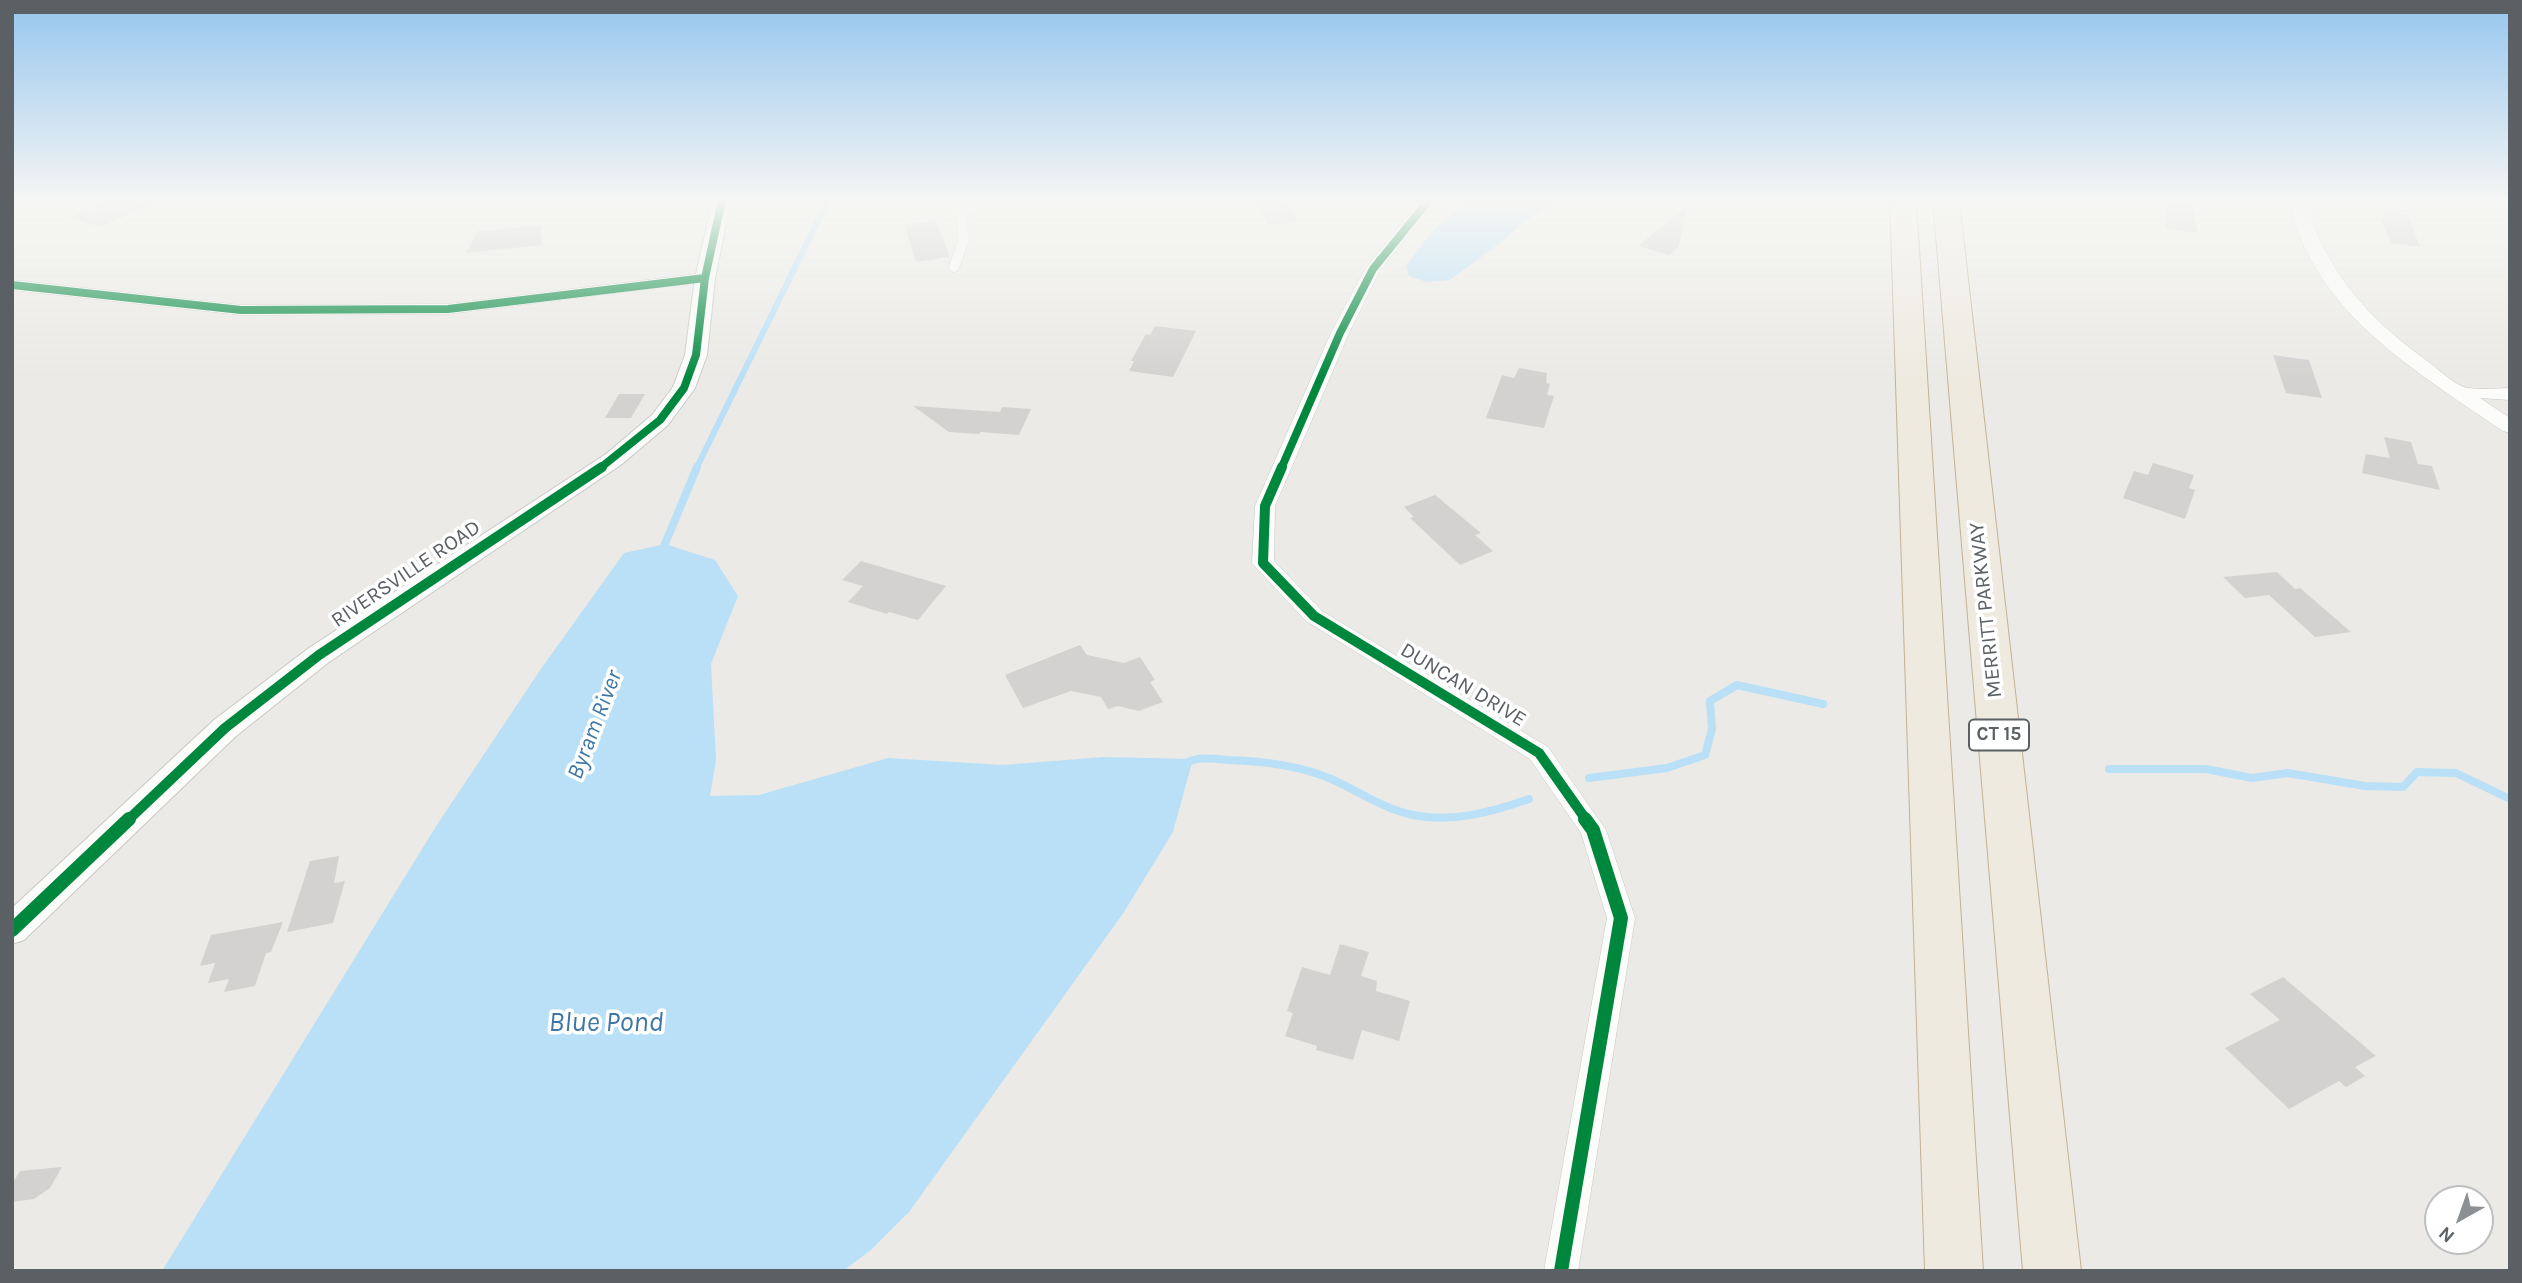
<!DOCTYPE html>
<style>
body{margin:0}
#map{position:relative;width:2522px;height:1283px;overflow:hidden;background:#ebeae6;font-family:Karla,sans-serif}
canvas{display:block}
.frame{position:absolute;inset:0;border:14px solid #5b6064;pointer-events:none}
.north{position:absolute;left:2424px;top:1185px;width:70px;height:70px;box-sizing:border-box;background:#fff;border:2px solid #bdbfc1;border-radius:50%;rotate:220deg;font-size:19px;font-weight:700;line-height:28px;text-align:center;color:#5b6064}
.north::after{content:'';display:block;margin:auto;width:24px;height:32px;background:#8d9092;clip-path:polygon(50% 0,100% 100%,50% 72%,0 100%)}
</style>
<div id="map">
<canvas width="2522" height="1283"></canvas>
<div class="frame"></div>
<div class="north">N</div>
</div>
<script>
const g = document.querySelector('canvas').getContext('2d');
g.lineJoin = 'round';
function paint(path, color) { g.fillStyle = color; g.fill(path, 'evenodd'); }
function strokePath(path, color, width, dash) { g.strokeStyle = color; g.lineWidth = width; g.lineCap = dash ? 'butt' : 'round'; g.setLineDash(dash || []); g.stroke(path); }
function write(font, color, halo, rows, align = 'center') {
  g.font = font + ' Karla,sans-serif'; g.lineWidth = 7; g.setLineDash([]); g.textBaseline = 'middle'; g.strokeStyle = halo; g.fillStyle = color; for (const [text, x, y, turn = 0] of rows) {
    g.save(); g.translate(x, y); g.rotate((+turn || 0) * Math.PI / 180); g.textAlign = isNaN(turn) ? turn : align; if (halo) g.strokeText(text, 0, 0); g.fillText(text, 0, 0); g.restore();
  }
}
const water = new Path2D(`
 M1466 200H1559L1525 221 1504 240 1450 280 1426 282 1409 276 1406 266 1432 232Z
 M665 544 715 560 738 596 711 664 716 760 710 796 759 795 888 758 1003 765 1103 757 1193 759 1173 832 1124 912 909 1212 871 1250 843 1271H162L435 828 543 666 624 553Z`);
const streamFar1 = new Path2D(`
 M696 469 828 200`);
const stream = new Path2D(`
 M662 551 697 467
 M1186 763C1198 756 1215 759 1228 760 1262 761 1297 765 1329 778 1357 790 1383 809 1413 815 1452 823 1492 812 1529 799
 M2109 769H2206L2252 778 2288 773 2365 786 2403 787 2417 772 2456 773 2510 799
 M1589 778 1667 768 1705 755 1712 729 1710 701 1737 685 1823 704`);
const building = new Path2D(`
 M111 200H162L100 227 68 218Z
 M1255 200H1285L1298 222 1269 225Z
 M2166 201 2194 206 2197 233 2166 228Z
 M1686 207 1679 246 1669 255 1638 246Z
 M2383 211 2408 215 2420 247 2391 243 2381 218 2386 219Z
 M936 220 950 257 916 262 904 225Z
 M541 226 542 245 466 253 478 231Z
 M1155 326 1196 331 1173 377 1129 371 1134 361H1131L1146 334 1150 335Z
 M2273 355 2309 360 2322 398 2286 393Z
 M1519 368 1547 373 1546 383 1550 384 1547 395 1554 396 1544 428 1486 418 1502 375 1514 378Z
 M619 394H645L631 418H605Z
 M913 406 1000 412 1002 407 1031 409 1019 435 981 432 979 434 949 432Z
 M2384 437 2411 442 2418 464 2432 466 2440 490 2362 473 2366 454 2390 458Z
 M2153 463 2194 475 2189 488 2195 490 2185 519 2123 498 2134 471 2148 475Z
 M1435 495 1481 533 1475 535 1493 551 1460 565 1410 518 1414 517 1404 507Z
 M861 561 898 572 946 586 918 620 889 612 887 614 848 602 863 586 842 580Z
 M2277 572 2295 589 2300 588 2351 632 2315 637 2269 595 2245 598 2223 577Z
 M1080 645 1087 655 1124 663 1140 657 1155 680 1150 682 1163 702 1139 711 1118 706 1108 709 1101 697 1071 691 1023 708 1005 675Z
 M339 856 334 883 345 881 333 923 287 932 310 861Z
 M283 922 271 952 266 953 255 986 224 992 229 979 208 983 215 963 200 966 211 935Z
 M1340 944 1369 952 1361 976 1377 981 1376 991 1410 1001 1399 1041 1362 1030 1353 1060 1316 1050 1317 1046 1285 1036 1293 1013 1287 1011 1302 967 1330 975Z
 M2283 977 2376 1056 2355 1067 2365 1076 2346 1087 2339 1081 2289 1109 2225 1048 2280 1020 2250 994Z
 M62 1167 50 1188 34 1199 12 1202V1184L20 1171Z`);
const service = new Path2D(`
 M954 267 964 240 961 216 980 200`);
const minor = new Path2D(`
 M1421 200H1436L1380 270 1349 333 1275 506 1274 561 1322 611 1548 747 1606 830 1635 918 1578 1271H1544L1607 918 1581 833 1530 759 1306 621 1252 563 1255 506 1331 333 1365 269Z
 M2289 200H2304C2328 272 2365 316 2426 360 2437 368 2449 380 2461 386 2474 391 2496 388 2510 388V400L2480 398 2510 418V433L2503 431C2429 380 2334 325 2300 236 2295 224 2292 212 2289 200Z
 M705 273 711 275 713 278 711 281 448 314 241 315 12 290V280L241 305 448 304Z`);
const tertiary = new Path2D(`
 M713 200H731L715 278 707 355 695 388 668 425 622 464 329 662 236 736 24 940 12 944V908L214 720 309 648 606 454 652 415 673 387 685 355 695 278Z`);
const motorway = new Path2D(`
 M1890 200H1916L1983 1271H1925Z
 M1933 200H1959L2081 1271H2023Z`);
const cyclewayFar2 = new Path2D(`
 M12 285 241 310 448 309 705 278
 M599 469 660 420 684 388 696 355 705 278 722 200
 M1281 469 1340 333 1373 269 1429 200`);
const cyclewayFar1 = new Path2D(`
 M1282 467 1265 506 1263 563 1314 616 1539 753 1587 821
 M127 821 225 728 319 655 602 467`);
const cycleway = new Path2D(`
 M12 930 129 819
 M1561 1271 1621 918 1593 830 1585 819`);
const shields = [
 [1999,735,60]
];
const shieldNames = [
 ["CT 15",1999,735]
];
const streetNames = [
 ["RIVERSVILLE ROAD",406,574,-34],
 ["MERRITT PARKWAY",1986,610,-96],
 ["DUNCAN DRIVE",1463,685,31]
];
const waterNames = [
 ["Byram River",595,725,-69]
];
const nearWaternames = [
 ["Blue Pond",606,1023]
];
paint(water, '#b9e0f7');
strokePath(streamFar1, '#b9e0f7', 6);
strokePath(stream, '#b9e0f7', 8);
paint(building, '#d3d2d0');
strokePath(service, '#c8c8c8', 11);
strokePath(minor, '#c8c8c8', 1);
strokePath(tertiary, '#c8c8c8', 2);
strokePath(motorway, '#c3b193', 2);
strokePath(service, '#fcfcfb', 10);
paint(minor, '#fcfcfb');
paint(tertiary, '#fcfcfb');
paint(motorway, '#eeeae0');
strokePath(cyclewayFar2, '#00873e', 8);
strokePath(cyclewayFar1, '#00873e', 10);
strokePath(cycleway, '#00873e', 14);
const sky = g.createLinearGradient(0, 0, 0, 380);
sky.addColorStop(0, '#95c6ee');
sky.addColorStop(0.53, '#f6f6f4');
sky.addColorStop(1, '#f6f6f400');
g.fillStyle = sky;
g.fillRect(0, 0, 2522, 380);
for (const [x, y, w] of shields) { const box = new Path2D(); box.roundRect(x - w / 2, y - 15.5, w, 31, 5); g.fillStyle = '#fff'; g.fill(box); strokePath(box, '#5b6064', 2); }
write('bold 19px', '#5b6064', null, shieldNames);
write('21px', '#5b6064', '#fff', streetNames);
write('italic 23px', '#3e77a7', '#fff', waterNames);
write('italic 28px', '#3e77a7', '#fff', nearWaternames);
</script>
